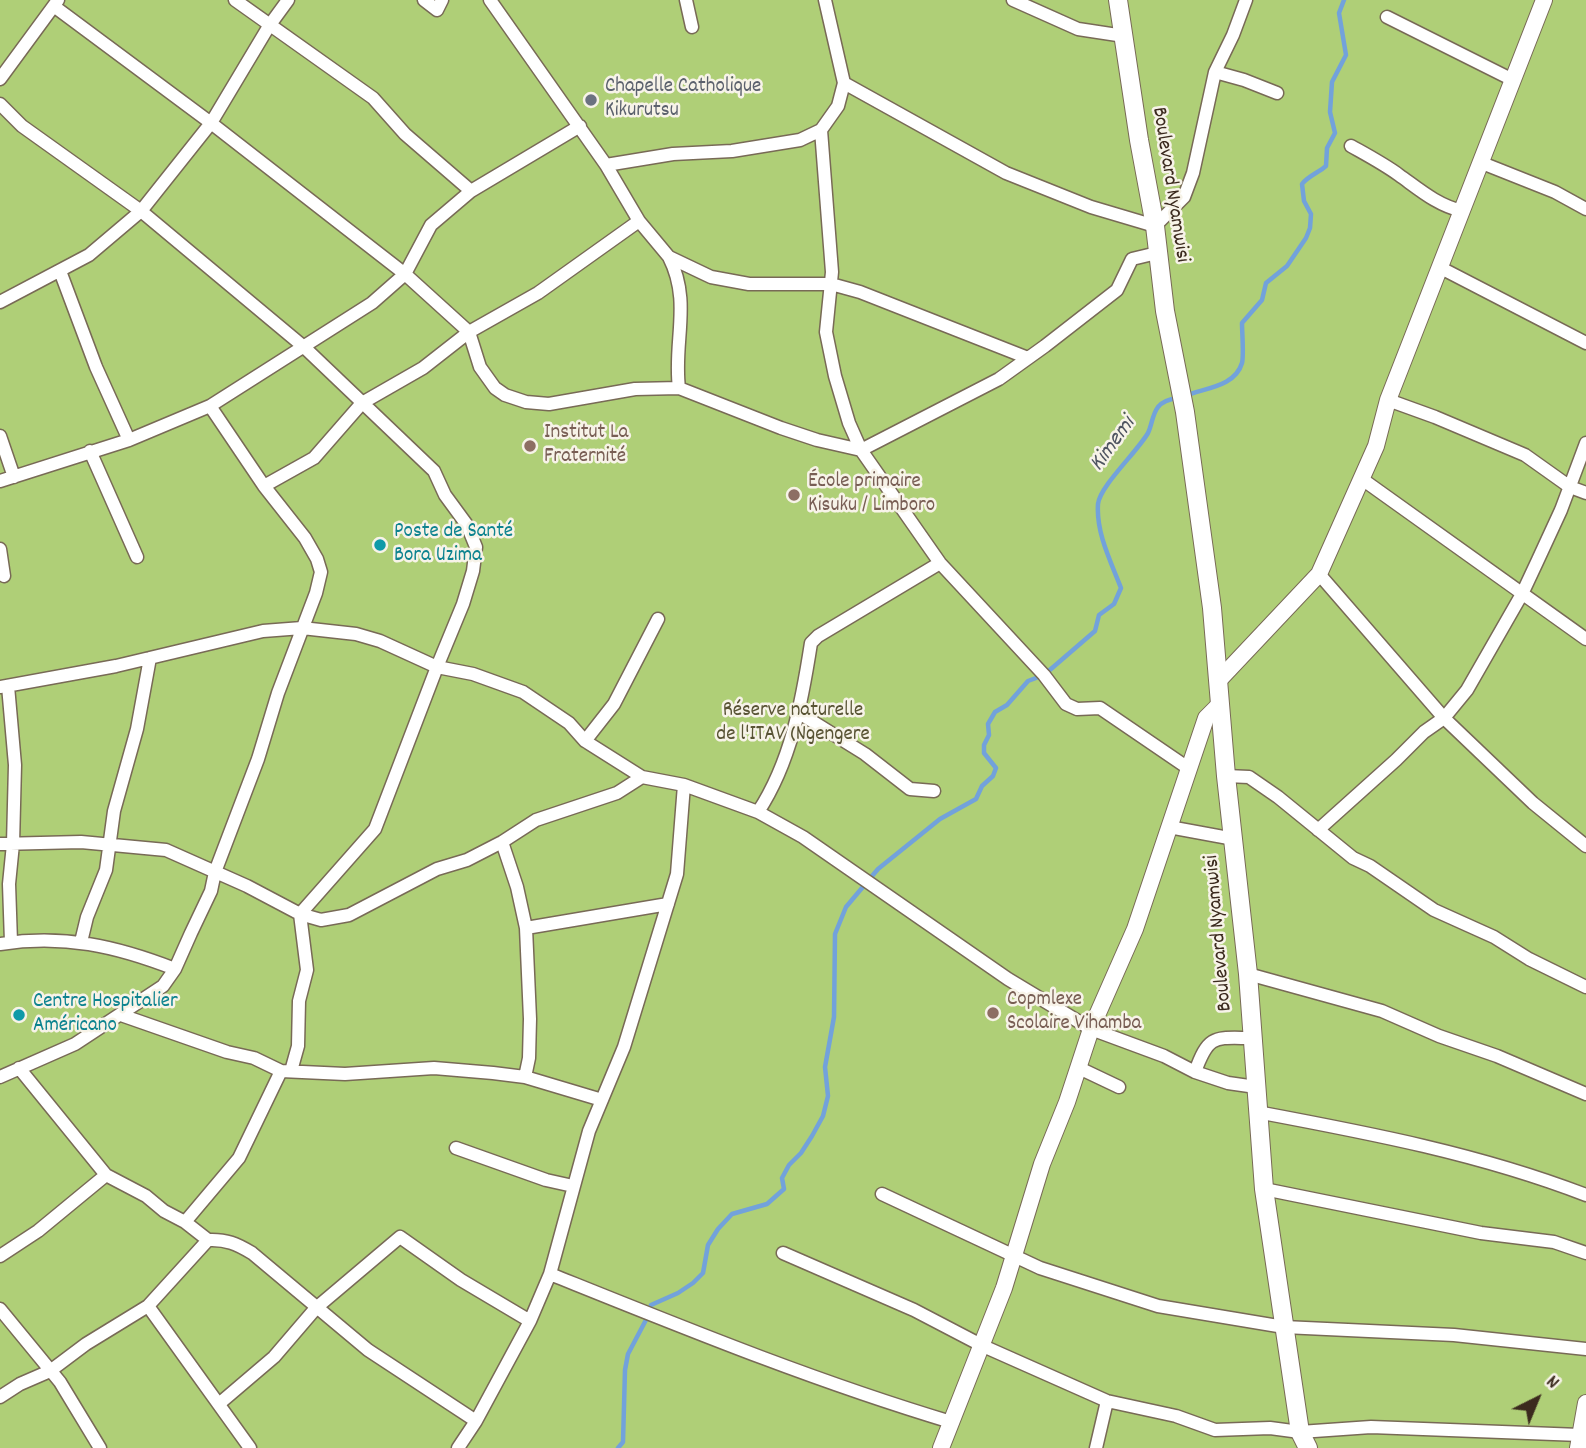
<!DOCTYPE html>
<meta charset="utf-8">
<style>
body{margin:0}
#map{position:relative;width:1586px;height:1448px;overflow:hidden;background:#e9e1bd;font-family:Dekko,sans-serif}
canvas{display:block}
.north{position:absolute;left:1502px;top:1364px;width:70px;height:70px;-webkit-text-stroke:5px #f7f3e8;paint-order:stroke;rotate:43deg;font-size:19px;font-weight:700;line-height:28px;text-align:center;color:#3b2a1e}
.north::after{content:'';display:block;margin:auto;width:24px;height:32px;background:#3b2a1e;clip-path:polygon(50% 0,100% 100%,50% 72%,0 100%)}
</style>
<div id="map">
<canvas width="1586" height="1448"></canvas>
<div class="north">N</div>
</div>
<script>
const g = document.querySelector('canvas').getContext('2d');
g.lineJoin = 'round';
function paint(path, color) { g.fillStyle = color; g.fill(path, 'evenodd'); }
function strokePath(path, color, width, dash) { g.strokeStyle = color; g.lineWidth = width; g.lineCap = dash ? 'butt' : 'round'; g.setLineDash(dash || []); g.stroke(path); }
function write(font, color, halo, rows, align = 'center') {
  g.font = font + ' Dekko,sans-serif'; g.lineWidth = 5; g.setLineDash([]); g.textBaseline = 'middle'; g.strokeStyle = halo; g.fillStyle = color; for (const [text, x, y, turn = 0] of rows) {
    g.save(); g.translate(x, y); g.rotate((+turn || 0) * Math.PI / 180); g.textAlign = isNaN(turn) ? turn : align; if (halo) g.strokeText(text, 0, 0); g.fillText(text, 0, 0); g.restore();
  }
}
const green = new Path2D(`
 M0 0H1586V1448H0Z`);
const stream = new Path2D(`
 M1185 396C1204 388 1235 387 1242 363 1244 356 1242 332 1242 323L1262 300 1266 283 1287 266 1306 238 1310 228 1311 214 1304 201 1302 184C1308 176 1318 173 1326 166L1327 148 1335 133 1330 112 1332 82 1346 55 1339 13 1344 0
 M651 1305 678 1293 693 1283 703 1273 708 1245 718 1229 732 1214 767 1204 784 1189 782 1178 789 1165 801 1153 812 1136 823 1116 828 1096 825 1067 834 1017 835 934 846 907 878 869 940 819 976 799 982 786 993 776 996 768 984 753V745L989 735 988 724 995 712 1007 705 1028 681 1044 675 1095 631 1099 615 1114 604 1121 588C1111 562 1096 533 1098 504 1100 486 1137 452 1148 433 1152 425 1152 415 1158 407 1162 402 1170 399 1177 398
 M618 1448 623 1442 625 1370 628 1354 647 1318`);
const minor = new Path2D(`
 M235 0 373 98 405 134 471 191
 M424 0 437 10 442 0
 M490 0 606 165 639 221 669 257 711 277 749 284H831L860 292 1028 358
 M686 0 692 27
 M1013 0 1078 29 1124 36
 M55 7 211 123 405 274 469 332 480 367 495 388 505 395 526 402 549 404 635 389 679 388 781 428 817 440 861 450 999 379 1045 346 1117 290 1132 259 1157 253
 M1387 17 1513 80
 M1215 72 1244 80 1277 93
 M0 79 58 0
 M844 83 1006 173 1091 207 1155 226 1184 197 1193 173 1215 72 1233 35 1246 0
 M0 104 22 126 141 211 304 347 434 471 445 495 467 525 476 547 473 571 463 604 437 667 375 829 300 914 307 970 299 1001 298 1046 291 1071
 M821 130 832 272 826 332 835 376 849 423 861 450 940 563 1044 675 1066 704 1077 709 1100 708 1188 768
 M1351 146C1367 155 1384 164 1399 175 1420 190 1437 205 1462 211
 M1482 163 1555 192 1586 209
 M606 165 673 154 732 151 800 140 821 130 838 106 844 83 825 0
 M669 257C692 302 673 342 679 388
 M1439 267 1586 343
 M60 271 96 367 129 440
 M0 302 89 255 141 211 211 123 269 26 288 0
 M1388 400 1435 417 1525 455 1570 487 1586 493
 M0 436 14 477
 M90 451 137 557
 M1362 479 1586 639
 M0 481 129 440 210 406 372 303 405 274 431 225 471 191 580 126
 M264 486 314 458 362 403 423 368 469 332 538 293 639 221
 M0 549 4 576
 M1319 574 1444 718 1533 803 1586 846
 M8 686 15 765 13 844 9 884 11 942
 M0 687 116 666 263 631 302 628 356 634 380 641 437 667 473 674 523 692 569 723 585 741 642 777 684 785 758 812 803 837 1008 979 1091 1029 1164 1056 1195 1072 1228 1083 1256 1087
 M799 713 865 754 910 789 934 791
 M585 741 614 704 658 619
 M1226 776 1249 777 1278 797 1353 858 1370 866 1434 910 1494 937 1529 959 1586 987
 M758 812C791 762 802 701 811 643L818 636 940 563
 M1169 827 1234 839
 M1318 830 1396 760 1424 732 1444 718 1467 690 1522 594 1537 562 1561 510 1586 443
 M502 842 517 887 526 928 530 1019 529 1058 525 1077
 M0 844 81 842 166 850 247 886 300 914 321 920 349 915 437 869 467 860 502 842 536 820 617 793 642 777
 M526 928 668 904
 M81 942 87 917 106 870 114 811 137 729 150 658
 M0 944C63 934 116 946 175 969
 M1248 974 1382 1011 1439 1036 1497 1056 1586 1094
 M121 1015 227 1052 254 1058 281 1071 345 1074 434 1068 493 1073 525 1077 602 1100
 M19 1068 106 1175 146 1196 164 1211 185 1222 208 1240C226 1239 237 1244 252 1253L368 1350 476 1421
 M1079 1068 1119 1087
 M1195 1072C1209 1033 1215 1038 1253 1038
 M0 1077 75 1044 163 986 175 969 191 933 211 891 215 872 258 759 278 693 316 593 321 572 317 559 305 538 264 486 210 406
 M1257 1112C1369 1133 1480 1154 1586 1195
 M456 1148 546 1180 573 1186
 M1264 1189 1481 1233 1554 1242 1586 1253
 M882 1194 1040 1268 1158 1306 1284 1327 1454 1335 1586 1349
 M185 1222 239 1158 281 1071
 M783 1253 914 1310 983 1346 1107 1401 1176 1416 1215 1430 1270 1428 1300 1432 1371 1427 1580 1435
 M0 1256 38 1231 106 1175
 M550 1274C682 1327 814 1381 951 1422
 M148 1306 250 1448
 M0 1309 60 1382 100 1448
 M0 1397 20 1384 50 1371 86 1344 148 1306 208 1240
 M220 1403 274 1357 316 1308 400 1237 461 1280 530 1321
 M458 1448 476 1421 530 1321 550 1274 589 1131 624 1047 677 874 684 785
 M1096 1448 1107 1401`);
const tertiary = new Path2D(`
 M1219 680 1319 574 1376 446 1388 400 1544 0
 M941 1448 1004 1288 1042 1164 1067 1102 1091 1029 1135 929 1206 718 1220 704
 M1578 1448 1586 1403`);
const secondary = new Path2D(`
 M1118 0 1139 140 1155 226 1165 311 1185 412 1212 608 1226 776 1248 974 1264 1189 1300 1432 1308 1448`);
const markers = [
 [591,100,7,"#6b7280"],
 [530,446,7,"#8d6e63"],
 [794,495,7,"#8d6e63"],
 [380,545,7,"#0f9aa8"],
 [993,1013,7,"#8d6e63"],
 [19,1015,7,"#0f9aa8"]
];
const worshipNames = [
 ["Chapelle Catholique",605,88],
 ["Kikurutsu",605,112]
];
const streetNames = [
 ["Boulevard Nyamwisi",1169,185,81],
 ["Boulevard Nyamwisi",1220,933,-95]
];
const educationNames = [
 ["Institut La",544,434],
 ["Fraternité",544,458],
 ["École primaire",808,483],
 ["Kisuku / Limboro",808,507],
 ["Copmlexe",1007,1001],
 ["Scolaire Vihamba",1007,1025]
];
const cultureNames = [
 ["Poste de Santé",394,533],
 ["Bora Uzima",394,557],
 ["Centre Hospitalier",33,1003],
 ["Américano",33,1027]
];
const parkNames = [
 ["Réserve naturelle",793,712],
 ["de l'ITAV (Ngengere",793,736]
];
const waterNames = [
 ["Kimemi",1114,445,-54]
];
paint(green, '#afcf77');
strokePath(stream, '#72a2db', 4.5);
strokePath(minor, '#786a56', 15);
strokePath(tertiary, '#786a56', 18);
strokePath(secondary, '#786a56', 20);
strokePath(minor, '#fff', 12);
strokePath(tertiary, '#fff', 16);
strokePath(secondary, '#fff', 18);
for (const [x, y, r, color] of markers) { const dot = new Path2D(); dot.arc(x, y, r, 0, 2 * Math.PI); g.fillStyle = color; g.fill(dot); strokePath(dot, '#f7f3e8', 2.5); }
write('21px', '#5b616d', '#f7f3e8', worshipNames, 'left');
write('21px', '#3b2a1e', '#f7f3e8', streetNames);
write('21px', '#785e54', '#f7f3e8', educationNames, 'left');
write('21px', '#0d838f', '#f7f3e8', cultureNames, 'left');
write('21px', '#585334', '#f7f3e8', parkNames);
write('italic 23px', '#4e5460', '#f7f3e8', waterNames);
</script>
